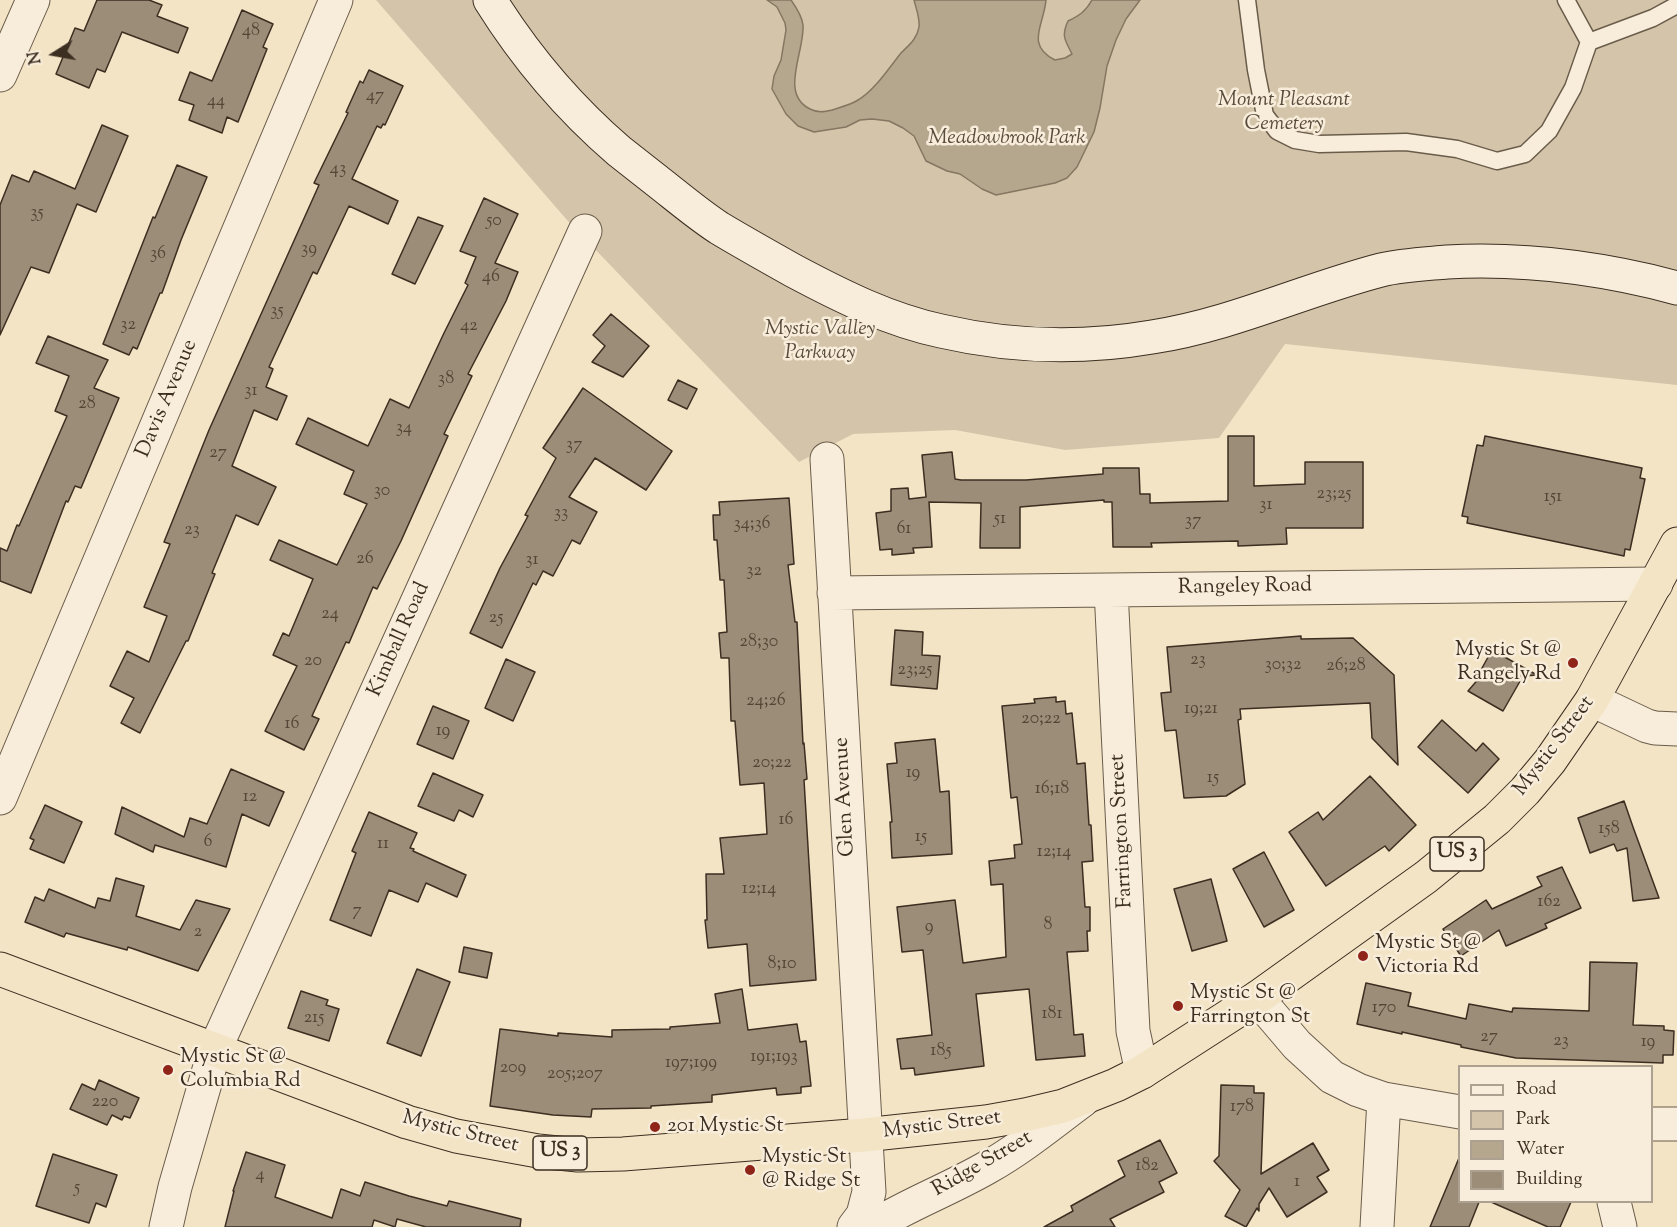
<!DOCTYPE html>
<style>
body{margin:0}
#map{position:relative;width:1677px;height:1227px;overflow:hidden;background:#f3e4c6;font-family:"Sorts Mill Goudy",serif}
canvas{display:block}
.legend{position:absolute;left:1458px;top:1065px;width:195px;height:138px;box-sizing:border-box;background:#f7edda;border:2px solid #aca190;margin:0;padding:8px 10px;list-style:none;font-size:18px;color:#3c2e21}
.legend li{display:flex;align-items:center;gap:12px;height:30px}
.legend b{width:30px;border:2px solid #aca190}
.north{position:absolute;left:24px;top:24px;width:60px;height:60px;-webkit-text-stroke:4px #f7edda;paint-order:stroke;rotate:259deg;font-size:16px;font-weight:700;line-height:24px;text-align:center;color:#3c2e21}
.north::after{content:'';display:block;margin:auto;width:21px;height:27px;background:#3c2e21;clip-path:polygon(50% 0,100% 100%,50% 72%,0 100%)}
</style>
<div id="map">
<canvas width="1677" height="1227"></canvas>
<ul class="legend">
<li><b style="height:8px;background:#f7edda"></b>Road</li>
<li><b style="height:16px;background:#d4c5aa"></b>Park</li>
<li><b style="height:16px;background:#b5a68e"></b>Water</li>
<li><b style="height:16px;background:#9b8d77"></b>Building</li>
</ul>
<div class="north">N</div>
</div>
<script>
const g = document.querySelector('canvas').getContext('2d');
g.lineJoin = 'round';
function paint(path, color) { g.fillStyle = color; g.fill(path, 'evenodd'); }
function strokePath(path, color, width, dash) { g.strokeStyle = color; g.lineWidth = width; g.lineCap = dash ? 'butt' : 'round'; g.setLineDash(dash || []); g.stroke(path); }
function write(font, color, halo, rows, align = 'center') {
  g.font = font + ' "Sorts Mill Goudy",serif'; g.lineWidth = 5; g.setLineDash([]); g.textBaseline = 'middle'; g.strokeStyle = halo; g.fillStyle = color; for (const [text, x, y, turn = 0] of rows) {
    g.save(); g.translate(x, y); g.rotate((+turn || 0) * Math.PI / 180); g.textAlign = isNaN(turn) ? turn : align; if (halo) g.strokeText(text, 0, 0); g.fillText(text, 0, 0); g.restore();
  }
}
const green = new Path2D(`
 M376 0H1677V385L1285 344 1219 438 1065 450 955 430 853 434 799 462 567 220Z`);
const water = new Path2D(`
 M767 0H791C796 7 802 16 803 25 805 51 779 94 810 109 818 113 824 112 832 110 841 107 850 105 858 100 874 91 889 68 901 53 909 45 917 39 919 27 920 18 916 8 914 0H1046C1044 25 1025 45 1055 60L1065 58 1072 54C1065 40 1061 36 1068 21 1079 16 1086 11 1092 0H1140L1126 19 1116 40 1107 66 1100 108 1094 132 1077 167 1067 178 1055 183 996 195 982 189 960 174 947 171 926 161 914 136 903 128 889 121 872 119 860 120 846 127 814 132 798 126 786 114 772 89 774 76 781 60 786 30 785 23 777 7Z`);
const building = new Path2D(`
 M97 0H149L162 5 157 16 188 28 178 53 122 32 105 72 97 69 89 88 56 74 75 28 84 31Z
 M242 10 273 24 263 47 267 49 238 122 227 117 222 133 189 120 194 105 179 100 190 72 212 81Z
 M369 70 403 86 385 125 383 124 381 128 377 126 352 179 398 201 388 224 349 206 317 274 313 272 269 367 273 369 266 387 287 396 277 420 254 410 232 466 276 487 258 525 236 515 212 573 215 574 188 641H186L140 733 121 723 134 698 110 686 127 651 149 662 167 616 144 607 170 544 164 542 209 430 319 185 314 183 348 113 346 112 360 81 363 83Z
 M102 125 128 136 96 212 77 204 49 273 31 267 0 335V205L12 175 29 182 34 171 75 189Z
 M177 165 207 177 181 240 162 293H160L137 349 133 347 129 355 103 344 153 217 155 218Z
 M484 198 518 214 495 263 518 272 506 301 468 374 472 376 444 434 448 436 401 541 377 589 373 587 349 643 346 642 312 716 319 719 304 750 265 731 297 666 273 655 283 633 289 636 313 579 270 560 279 540 337 565 367 504 344 494 354 471 296 444 308 418 368 446 390 399 409 408 444 333 468 285 465 283 476 257 460 251Z
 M418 217 443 226 415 284 392 274Z
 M611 314 649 346 623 377 592 362 605 346 593 335Z
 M48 336 108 360 94 388 119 398 81 488 75 486 68 502 66 501 31 593 0 581V548L7 551 17 525 19 526 67 416 55 411 69 376 36 363Z
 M678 380 697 389 687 409 668 400Z
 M583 388 672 451 646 490 595 458 569 497 597 512 580 544 572 540 553 576 543 571 536 585 533 583 502 648 470 633 500 568 528 516 525 515 556 458 543 448Z
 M1228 436H1254V486L1305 484V462H1363V528H1286L1287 544 1238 546V541L1151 543 1152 547H1113L1112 502H1104V500L1020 507V548H980L981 503 929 502 932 547 913 548 914 553 892 555V549L880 550 876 513 891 511V489L908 488 909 499 926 497 922 455 952 452 955 479 961 480H1026L1103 474V468H1139L1140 494H1150V503L1228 501Z
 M1485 436 1642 468 1640 478 1645 479 1630 550 1625 549 1624 556 1467 523 1468 517 1462 516 1477 445 1483 446Z
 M789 498 794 564 788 565 795 622H797L803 744 804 743 807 779 804 780 816 980 750 986 747 944 708 948 705 920H707L706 874H724L720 838 767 834 764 783 740 785 735 721H731L729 658H721L719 633 727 632 724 580H720L717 540H714L713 515H720L719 502Z
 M895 630 923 632 922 655 940 656 937 689 891 685Z
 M1301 636V639L1353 638 1394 675 1398 765 1372 738 1370 703 1240 709 1241 719 1238 720 1245 784 1226 796 1184 798 1176 730 1165 731 1161 693 1171 692 1167 647Z
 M1492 650 1537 675 1523 676 1503 711 1468 691 1481 676 1477 677Z
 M506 659 535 672 513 721 485 708Z
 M1056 697V702L1065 701 1066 714 1072 713 1077 764 1085 763 1089 825H1091L1093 861 1082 862 1085 907H1090V931H1087L1088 951 1067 952 1074 1035 1083 1034 1085 1056 1036 1060 1029 989 976 994 984 1066 915 1075 914 1068 901 1069 897 1039 932 1035 923 950 902 952 897 907 955 900 963 963 1006 957 1003 884 991 885 989 861 1015 858 1014 845 1022 844 1017 797 1011 798 1002 706 1035 703 1034 699Z
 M433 706 469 721 453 759 417 744Z
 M1442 720 1476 751 1483 743 1499 759 1468 793 1418 747Z
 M935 739 940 792 949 791 952 854 892 858 890 822H892L887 764 897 763 895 743Z
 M231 769 284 792 269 826 242 814 226 867 155 845 153 852 115 834 122 807 184 837 190 818 207 824Z
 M433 773 483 795 473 817 459 810 454 821 418 806Z
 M1370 776 1416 825 1389 851 1385 846 1326 886 1289 832 1318 812 1323 820Z
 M1624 801 1633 827 1659 898 1633 901 1627 848 1617 851 1614 844 1590 853 1578 818Z
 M45 805 82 822 64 863 30 849 34 840 30 838Z
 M369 812 417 833 410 848 414 849 413 851 466 875 457 897 426 883 418 902 389 890 371 936 330 920 356 853 352 851Z
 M1264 852 1294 910 1264 927 1233 869Z
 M1562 867 1581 908 1545 924 1547 928 1506 946 1499 930 1461 956 1443 929 1486 900 1492 909 1542 886 1537 877Z
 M116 878 144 886 136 916 180 930 196 900 230 909 198 971 128 947 127 950 66 933 64 937 25 922 35 897 44 901 49 889 95 908 98 898 110 901Z
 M1211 879 1227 941 1192 951 1174 889Z
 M464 947 492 953 487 978 459 972Z
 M1590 962 1637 963 1633 1025 1664 1026V1030L1674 1031 1673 1055H1663V1063L1516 1058 1461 1047V1045L1402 1032V1034L1357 1024 1366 983 1411 993 1408 1006 1466 1019 1469 1004 1512 1012 1513 1008 1589 1011Z
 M417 969 450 982 421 1056 387 1043Z
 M742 989 748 1030 797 1024 800 1042 806 1041 811 1086 801 1087V1093L777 1095 776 1088 712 1095V1102L651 1106V1108L592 1109 591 1117 553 1115 490 1106 500 1029 558 1036V1033L612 1037V1030L670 1029V1027L720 1023 715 994Z
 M301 991 328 1000 326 1005 339 1009 329 1041 288 1028Z
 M99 1080 139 1098 130 1118 124 1116 122 1120 112 1115 107 1125 70 1109 82 1084 95 1090Z
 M1221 1085 1254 1086V1093H1264L1261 1174 1313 1143 1329 1170 1317 1177 1327 1192 1287 1217 1269 1188 1259 1204V1211L1257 1208 1246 1227 1225 1216 1240 1190 1214 1161 1219 1156Z
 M1160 1140 1177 1173 1159 1182 1164 1192 1110 1219 1115 1227H1044L1073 1211 1071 1206 1125 1176 1118 1161Z
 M246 1152 285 1165 275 1197 332 1218 341 1189 360 1196 365 1182 409 1196 447 1206 449 1201 521 1219 520 1227H426L397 1219 395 1227 374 1220 372 1227H225L234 1191H233Z
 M53 1154 117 1175 106 1207 96 1203 89 1223 36 1206Z
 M1459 1158 1460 1202H1479L1469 1227H1430Z
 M1491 1202H1571L1560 1227H1548Z`);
const lane = new Path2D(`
 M1247 0 1256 70 1265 115 1277 131 1295 140 1319 144 1406 142 1457 149 1497 161 1525 154 1549 131 1573 88 1589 42
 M1566 0 1589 42
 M1589 42 1653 18 1677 5`);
const street = new Path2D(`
 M0 75 33 0
 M827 459 869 1192 863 1215 854 1227
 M1111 590 1133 1031 1142 1072
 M834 593 1656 584
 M1592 700 1647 726 1655 728 1677 729
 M0 798 336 0
 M1257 998 1297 1045 1332 1077 1358 1090 1384 1099 1460 1112
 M1652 1124H1677
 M1614 1202 1620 1227
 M166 1227 175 1187 215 1049 585 231
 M872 1227C909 1204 950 1189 988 1167 1022 1148 1052 1123 1083 1100
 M1377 1227 1384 1099`);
const secondary = new Path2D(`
 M490 0C525 56 569 108 619 151 633 162 647 173 661 184 680 199 699 215 719 228 744 243 769 257 794 271 841 296 889 320 941 331 1010 347 1082 349 1152 337 1231 325 1304 290 1381 270 1402 265 1425 264 1447 262 1524 258 1602 268 1677 288`);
const highway = new Path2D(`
 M0 969 407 1122 456 1136 538 1151 578 1155 623 1154 864 1135 986 1122 1025 1115 1063 1106 1116 1085 1142 1072 1257 998 1426 877 1497 819 1525 791 1550 761 1592 700 1677 544`);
const markers = [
 [1573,663,6,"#8f2418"],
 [1363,956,6,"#8f2418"],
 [1178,1006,6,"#8f2418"],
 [168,1070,6,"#8f2418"],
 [655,1127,6,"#8f2418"],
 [750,1170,6,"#8f2418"]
];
const numberNames = [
 ["48",251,32],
 ["47",375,97],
 ["44",216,102],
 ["43",338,170],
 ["35",37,214],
 ["50",494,222],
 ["39",309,250],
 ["36",158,255],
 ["46",491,278],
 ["35",277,312],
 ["32",128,326],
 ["42",469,327],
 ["38",446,380],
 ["31",251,392],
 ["28",87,405],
 ["34",404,429],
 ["37",574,446],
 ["27",218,454],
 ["30",382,492],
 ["23;25",1334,495],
 ["151",1553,498],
 ["31",1266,506],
 ["33",561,514],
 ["51",1000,520],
 ["37",1193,522],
 ["34;36",752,525],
 ["61",904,530],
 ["23",192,531],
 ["26",365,560],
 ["31",532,561],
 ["32",754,572],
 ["24",330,615],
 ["25",496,619],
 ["28;30",759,643],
 ["23",1198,661],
 ["20",313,662],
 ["30;32",1283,666],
 ["26;28",1346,667],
 ["23;25",915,671],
 ["24;26",766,702],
 ["19;21",1201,710],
 ["20;22",1041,720],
 ["16",292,725],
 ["19",443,732],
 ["20;22",772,764],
 ["19",913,774],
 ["15",1213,779],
 ["16;18",1052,790],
 ["12",250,798],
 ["16",786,821],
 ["158",1609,830],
 ["15",921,838],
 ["6",208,843],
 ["11",383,845],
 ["12;14",1054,853],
 ["12;14",759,890],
 ["162",1549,903],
 ["7",357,912],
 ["8",1048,926],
 ["9",929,928],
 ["2",198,933],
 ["8;10",782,965],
 ["170",1384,1009],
 ["181",1052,1015],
 ["215",314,1019],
 ["27",1489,1038],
 ["23",1561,1042],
 ["19",1648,1043],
 ["185",941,1052],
 ["191;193",774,1058],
 ["197;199",691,1064],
 ["209",513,1069],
 ["205;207",575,1075],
 ["220",105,1103],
 ["178",1242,1108],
 ["182",1147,1167],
 ["4",260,1176],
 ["1",1297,1183],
 ["5",77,1189]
];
const shields = [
 [1457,854,54],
 [560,1153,54]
];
const shieldNames = [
 ["US 3",1457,854],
 ["US 3",560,1153]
];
const parkNames = [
 ["Mount Pleasant",1284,101],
 ["Cemetery",1284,125],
 ["Meadowbrook Park",1007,139],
 ["Mystic Valley",820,330],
 ["Parkway",820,354]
];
const streetNames = [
 ["Davis Avenue",168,399,-67],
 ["Rangeley Road",1245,588,-1],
 ["Kimball Road",400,640,-66],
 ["Mystic Street",1555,747,-53],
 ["Glen Avenue",846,797,-93],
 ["Farrington Street",1123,831,-93],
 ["Mystic Street",942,1126,-7],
 ["Mystic Street",460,1133,14],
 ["Ridge Street",983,1165,-30]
];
const poiNames = [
 ["Mystic St @",1561,651,"right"],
 ["Rangely Rd",1561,675,"right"],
 ["Mystic St @",1375,944],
 ["Victoria Rd",1375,968],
 ["Mystic St @",1190,994],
 ["Farrington St",1190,1018],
 ["Mystic St @",180,1058],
 ["Columbia Rd",180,1082],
 ["201 Mystic St",667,1127],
 ["Mystic St",762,1158],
 ["@ Ridge St",762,1182]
];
paint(green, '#d4c5aa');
paint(water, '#b5a68e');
strokePath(water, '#857662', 1.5);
paint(building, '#9b8d77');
strokePath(building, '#3c2e21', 1.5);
strokePath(lane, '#6a5c4a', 19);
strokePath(street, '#6a5c4a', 35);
strokePath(secondary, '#3c2e21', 35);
strokePath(highway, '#3c2e21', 35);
strokePath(lane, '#f7edda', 16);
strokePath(street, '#f7edda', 33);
strokePath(secondary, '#f7edda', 33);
strokePath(highway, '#f3e4c6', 33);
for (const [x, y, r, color] of markers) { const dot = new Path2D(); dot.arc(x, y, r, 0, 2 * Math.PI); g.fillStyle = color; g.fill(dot); strokePath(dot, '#f7edda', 2); }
write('18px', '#544636', null, numberNames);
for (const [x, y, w] of shields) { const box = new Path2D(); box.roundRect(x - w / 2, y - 17, w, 34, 4.5); g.fillStyle = '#f7edda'; g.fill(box); strokePath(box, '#3c2e21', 1.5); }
write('bold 20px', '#3c2e21', null, shieldNames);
write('italic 21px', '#5a4c3c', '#f7edda', parkNames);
write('21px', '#3c2e21', '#f7edda', streetNames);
write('21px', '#3c2e21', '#f7edda', poiNames, 'left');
</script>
